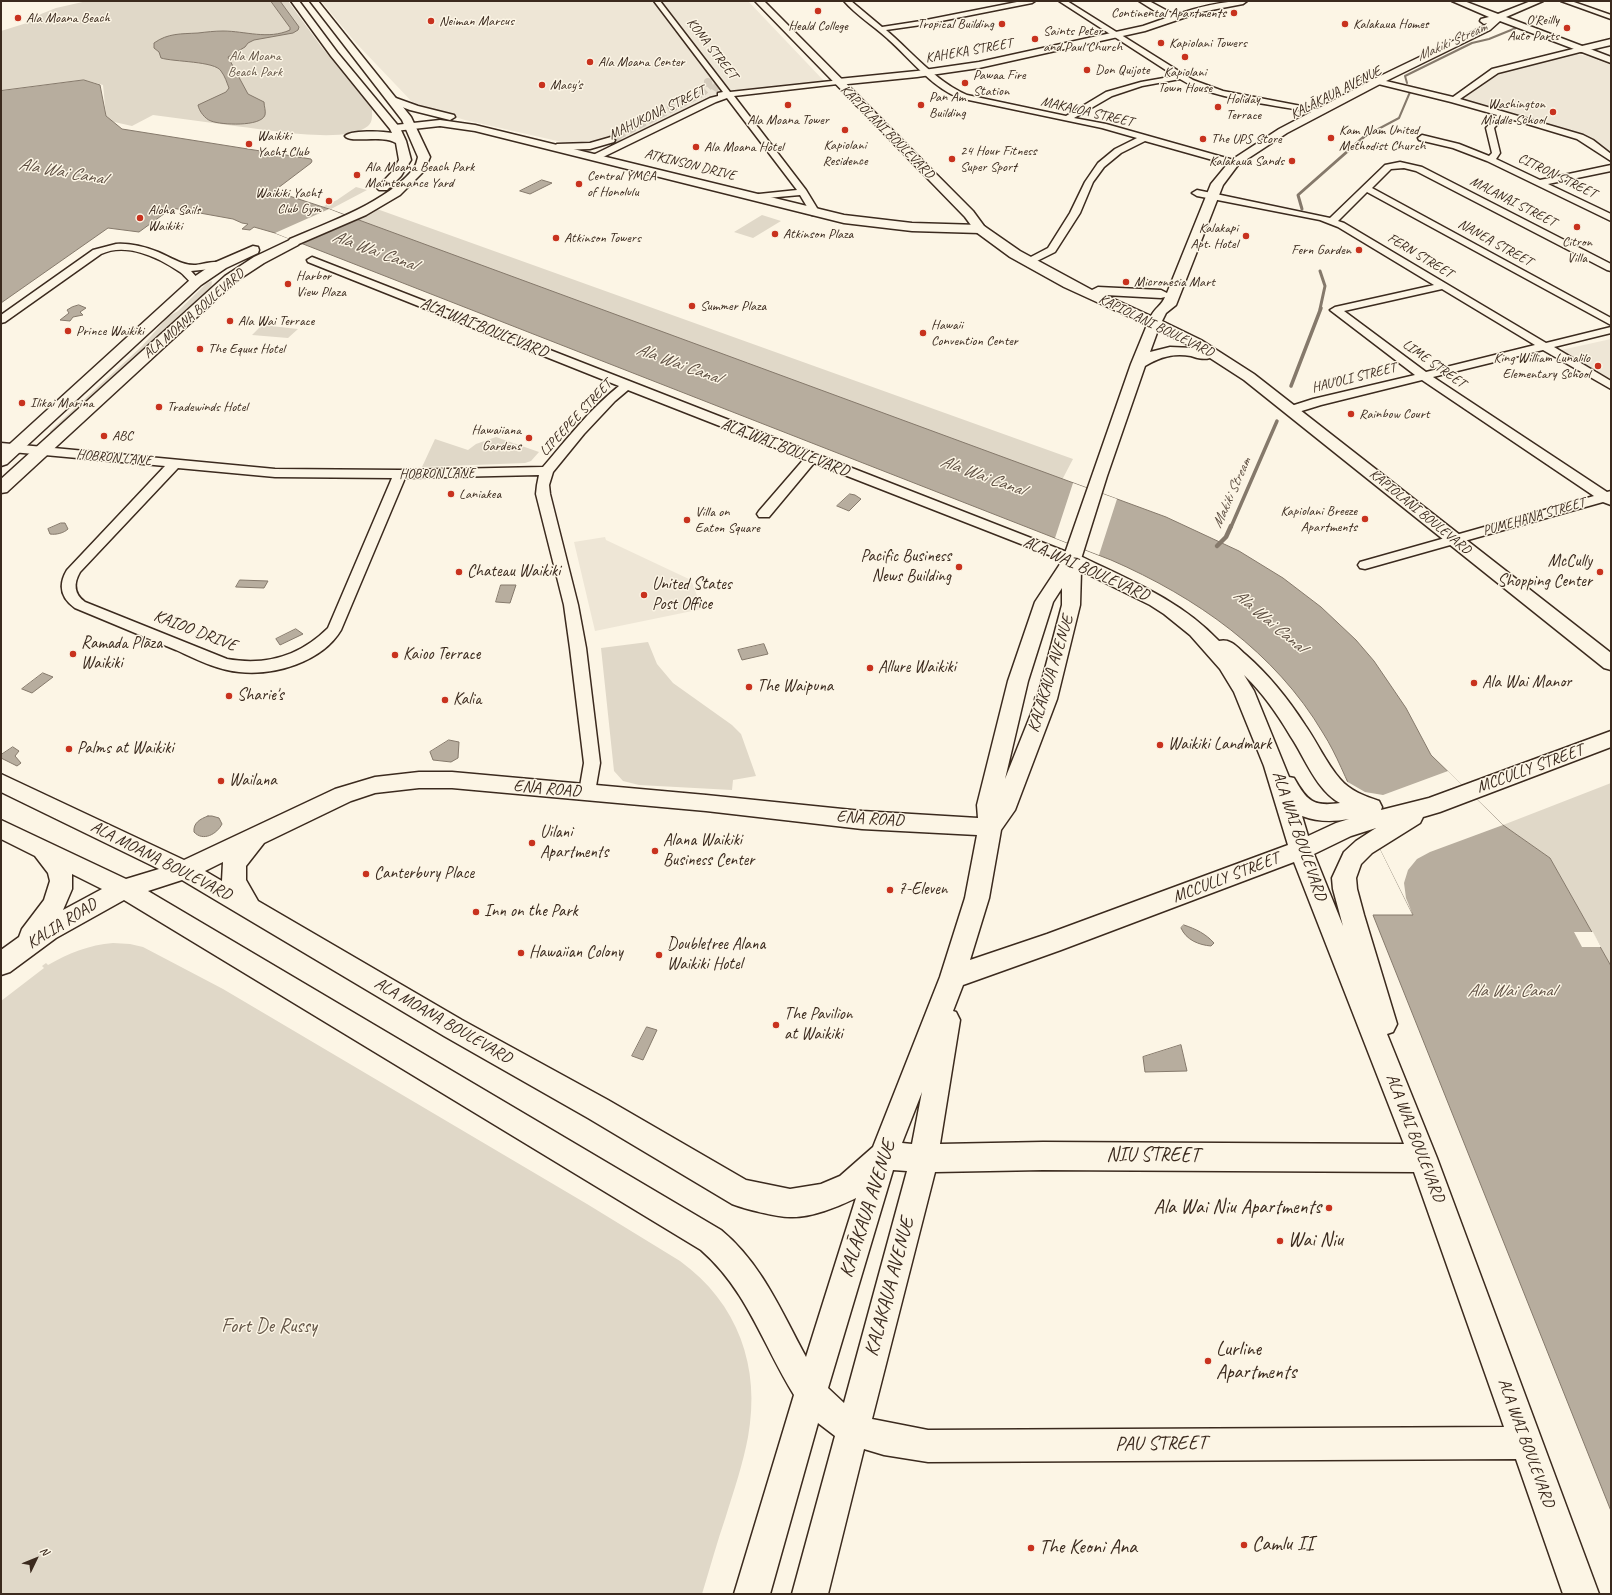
<!DOCTYPE html>
<meta charset="utf-8">
<style>
body{margin:0}
#map{position:relative;width:1612px;height:1595px;overflow:hidden;background:#fcf5e5;font-family:Caveat,sans-serif}
canvas{display:block}
.frame{position:absolute;inset:0;border:2px solid #3b2a1e;pointer-events:none}
.north{position:absolute;left:16px;top:1539px;width:40px;height:40px;-webkit-text-stroke:3px #fcf5e5;paint-order:stroke;rotate:47deg;font-size:11px;font-weight:700;line-height:16px;text-align:center;color:#3b2a1e}
.north::after{content:'';display:block;margin:auto;width:14px;height:18px;background:#3b2a1e;clip-path:polygon(50% 0,100% 100%,50% 72%,0 100%)}
</style>
<div id="map">
<canvas width="1612" height="1595"></canvas>
<div class="frame"></div>
<div class="north">N</div>
</div>
<script>
const g = document.querySelector('canvas').getContext('2d');
g.lineJoin = 'round';
function paint(path, color) { g.fillStyle = color; g.fill(path, 'evenodd'); }
function strokePath(path, color, width, dash) { g.strokeStyle = color; g.lineWidth = width; g.lineCap = dash ? 'butt' : 'round'; g.setLineDash(dash || []); g.stroke(path); }
function write(font, color, halo, rows, align = 'center') {
  g.font = font + ' Caveat,sans-serif'; g.lineWidth = 3; g.setLineDash([]); g.textBaseline = 'middle'; g.strokeStyle = halo; g.fillStyle = color; for (const [text, x, y, turn = 0] of rows) {
    g.save(); g.translate(x, y); g.rotate((+turn || 0) * Math.PI / 180); g.textAlign = isNaN(turn) ? turn : align; if (halo) g.strokeText(text, 0, 0); g.fillText(text, 0, 0); g.restore();
  }
}
const built = new Path2D(`
 M321 1H748L825 82 744 92 711 100 625 142 575 145 465 120 415 105 355 42Z
 M1576 54 1587 56 1611 65V155L1597 144 1461 99 1494 73Z
 M1611 339V381L1561 350Z
 M605 537 606 540 691 580 702 609 595 631 574 542Z`);
const green = new Path2D(`
 M87 1H288L320 45 372 109C372 115 373 122 368 126 346 145 264 129 235 126 208 122 181 119 153 115L132 126 110 121 106 116 103 85 84 80 1 91V31L30 22 41 14 56 8Z
 M356 187 367 190 331 209 322 207 337 200Z
 M377 209 1073 459 1062 480 357 220Z
 M762 215 781 221 753 238 734 232Z
 M212 281 211 289 183 312 57 429 50 433V431L142 346 168 317 178 311 207 283Z
 M262 325 298 329 288 338 252 335Z
 M496 437 539 452 531 461 525 463 422 467 435 439 468 450 476 444Z
 M648 642 657 664 673 683 732 725 741 734 756 776 733 780 732 790 639 785 623 781 614 771 601 648Z
 M1611 783V966L1550 858 1503 825Z
 M113 943 130 944 143 947 223 989 587 1204 680 1261C738 1303 761 1367 748 1437 743 1464 734 1490 726 1516 717 1542 710 1568 702 1594H1V1001L44 968 42 966 46 963 48 965C69 953 89 945 113 943Z`);
const water = new Path2D(`
 M271 1H280L299 27 298 30 293 33 254 40 248 43 245 47 228 57 248 94 264 102C264 106 266 111 265 115 261 127 221 125 211 121 205 119 199 111 198 105L226 92 229 88C227 83 225 76 221 71 215 61 174 62 161 58L159 52 154 48V43C168 33 181 34 198 33 206 32 215 31 223 31 245 31 268 40 290 30V28Z
 M84 80 100 85 106 116 122 129 311 159 312 161 311 163 274 191 329 209 1166 517 1239 551 1283 578 1321 607 1356 640 1374 661 1406 708 1431 755 1503 825 1550 858 1611 966V1511L1373 915H1413C1395 878 1376 841 1358 804 1346 780 1337 755 1323 733 1275 652 1196 597 1111 560L275 233 254 227 250 230 242 229 248 224 242 223 233 219 172 208 139 232 108 228 1 303V91Z
 M542 180 552 183 530 194 520 191Z
 M79 305 86 308 80 312 83 315 73 317 70 321 60 320 69 313 67 310 72 307Z
 M850 494 855 495 861 499 849 511 837 506Z
 M61 523H65L68 529C64 533 56 535 50 534L48 529Z
 M240 580 268 581 264 588 236 587Z
 M501 585H516L510 603 496 602Z
 M296 629 303 634 280 645 276 639Z
 M764 644 768 654 742 660 738 650Z
 M43 673 53 677 32 693 22 689Z
 M449 740 459 742 458 758 451 762 433 760 430 752Z
 M13 747 19 751 15 756 21 763 17 766 1 758V755Z
 M208 816H212L219 818 222 824C217 834 203 842 194 832 193 823 200 819 208 816Z
 M1184 925C1196 929 1206 934 1214 943L1211 946C1199 945 1186 940 1181 928Z
 M647 1027 657 1030 643 1060 632 1056Z
 M1181 1045 1187 1071 1145 1072 1143 1057Z`);
const pier = new Path2D(`
 M329 209 357 220 302 244 275 233Z
 M1073 483 1117 499 1099 555 1055 538Z
 M1448 771 1503 825 1430 852 1417 859 1408 870 1404 883 1406 898 1413 915 1346 781 1365 792 1383 795Z
 M1574 932H1593L1601 947H1582Z`);
const streamFar3 = new Path2D(`
 M1407 83 1405 76 1472 43 1489 39 1516 28
 M1365 136 1399 118 1410 92`);
const streamFar2 = new Path2D(`
 M1302 209 1298 195 1366 135
 M1320 271 1325 286 1320 309`);
const streamFar1 = new Path2D(`
 M1291 386 1321 308
 M1231 527 1277 421`);
const stream = new Path2D(`
 M1217 546 1226 537 1231 526`);
const streetTunnelFar1 = new Path2D(`
 M617 136 702 93 709 86 708 82 719 89`);
const streetTunnel = new Path2D(`
 M611 140 619 135`);
const street = new Path2D(`
 M654 1H660L730 92 841 80 842 82 838 84 734 96 806 190 820 213 818 215H812L800 195 756 199 754 197 756 195 759 194 797 190 727 98 716 102 599 159H593L592 157 593 155 710 98 718 96V93L723 92Z
 M844 1H851L882 27 921 21 1022 1H1035L1032 3 921 25 886 30C912 52 935 81 967 95L1066 116 1106 92 1141 82 1175 76 1059 1H1067L1193 80 1223 91 1322 110 1323 112 1319 114C1278 104 1215 101 1180 79L1142 86 1112 96 1074 118 1106 124 1237 161 1238 163 1234 166 1145 141 1121 153 1104 167 1093 182 1080 213 1055 252 1029 265 1025 264 1024 262 1025 260 1048 248 1070 213 1085 182 1098 163 1115 149 1137 138 1102 128 964 99C935 92 910 58 888 39 874 26 856 15 844 1Z
 M1561 1H1571L1611 15V19Z
 M1581 47H1584V51L1498 73 1460 99 1583 135 1593 140 1611 154V161L1577 139 1504 117 1494 128 1500 153 1496 159 1540 180 1611 165V171L1548 184 1611 214V221L1487 161 1453 148 1419 140 1418 138 1422 135 1459 144 1489 156 1492 153 1486 128 1497 115 1451 102 1362 80 1361 78 1365 76 1453 97 1492 69Z
 M611 137 615 140 614 142 590 149 557 150 553 147 557 144 590 143Z
 M1400 162 1422 167 1611 264V271L1607 270 1416 171 1404 168 1391 169 1372 188 1611 318V325L1367 192 1338 221 1344 223 1546 343 1611 327V333L1554 347 1611 381V389L1543 350 1433 377 1607 492 1611 491V505L1603 502 1365 569 1360 568 1358 565 1360 562 1594 496 1422 380 1321 405 1292 414 1288 413 1286 410 1288 407 1313 399 1415 375 1330 310 1335 307 1434 285 1338 227 1320 220 1197 196 1192 193 1197 190 1330 218 1385 165ZM1442 289 1535 345 1426 372 1344 311Z
 M116 244C131 243 145 247 158 252 170 257 183 266 196 265 204 264 221 259 226 265L221 268 191 271 201 282 196 285C190 284 185 275 180 272 158 257 126 242 101 254L5 322 1 323V315L93 250Z
 M312 257 1077 556 1079 559 1077 562 1072 563 1067 562 814 463 769 517H759L757 514 759 511 804 459 628 390 615 401 584 434 553 472 549 485 550 494 578 605 586 648 600 763 595 792 593 797 587 798 581 797 579 792 584 763 570 648 564 605 536 494 537 485 539 475 405 478 341 630C322 662 274 676 239 672 217 670 196 659 176 650 142 636 109 622 75 608 61 598 58 585 67 570L165 466 1 451V443L275 469 400 470 543 467C567 439 590 409 619 386L308 262 307 260ZM178 468 275 477 392 478 328 628C300 656 266 666 227 659L85 602C74 594 73 584 80 572Z`);
const secondary = new Path2D(`
 M1139 1H1149L1175 15C1198 7 1222 1 1247 1L1243 4 1201 12 1145 31 979 68 917 77 838 85 833 82 838 79 917 71 979 62 1143 26 1166 18Z
 M1611 39V45L1581 52 1576 49 1578 47Z
 M393 97 418 106 454 115 455 117 450 120 410 110 389 102 388 100 389 98Z
 M440 120 475 125 844 215 912 223 980 225 984 226 986 229 984 232 980 233 912 231 844 223 475 131 440 126 395 131 390 128 395 125Z
 M294 238 298 239 300 242 298 245 264 263 235 282 7 492 1 493V479L225 276 254 257Z
 M253 246 258 247 259 250 258 253 226 268 201 285 7 464 1 466V452L191 279 216 262Z
 M1072 553 1078 555C1129 580 1179 599 1219 641 1231 638 1238 648 1246 655 1270 676 1288 699 1305 725 1317 742 1326 763 1340 779 1350 791 1365 796 1379 801L1382 807 1381 810 1429 798 1611 731V747L1440 812 1423 817 1420 823 1372 853 1361 864 1356 878 1357 889 1364 915 1397 1024 1393 1032 1387 1034 1437 1158 1599 1594H1563L1516 1459 928 1462 884 1455 864 1449 828 1594H792L835 1436 818 1423 770 1594H734L794 1395C763 1345 747 1290 701 1250L124 900 56 938 10 972 1 975V950L19 937 22 929 44 900 50 881 48 873 35 856 1 839V820L126 879 159 869 1 792V774L184 860 335 789 375 777 419 772H452L706 795 862 811 978 818 977 805 1008 681 1035 602 1066 555ZM1081 571 1150 605 1164 614 1190 635 1220 669 1234 692 1264 766 1288 845 1047 934 970 960 989 898 1001 830 1015 810 1057 699 1080 605ZM1062 588V605L1037 699 1005 779 1028 681 1053 602ZM1244 675C1263 693 1278 715 1291 737 1305 758 1317 791 1340 803 1313 807 1307 801 1294 778L1289 777 1254 691ZM419 788H452L706 811 862 829 977 835 965 898 940 977 873 1147 840 1176 821 1184 790 1189 746 1180 608 1100 462 1020 258 901 246 880V866L264 843 351 801 375 793ZM1302 816C1318 822 1332 822 1349 819L1336 823 1308 836ZM1376 828 1356 841 1344 852 1332 878 1333 889 1343 926 1314 854 1351 836ZM223 862 222 881 205 871ZM1294 862 1404 1144 1043 1142 940 1144 960 1020 956 1012 953 1011 963 985 1061 950ZM72 874 102 889 63 910 72 889ZM182 880 444 1036 588 1118 732 1204C745 1209 776 1217 790 1217 810 1218 838 1207 856 1198L806 1357C781 1311 762 1264 721 1230L148 891ZM922 1092 912 1144 902 1143ZM893 1170 907 1171 844 1403 828 1388ZM1043 1170 1414 1172 1504 1427 928 1430 872 1419 935 1172Z`);
const primary = new Path2D(`
 M291 1H299L337 52 400 128 406 141 411 160 401 176 387 190H379L377 188 392 172 399 160 396 143C382 134 351 144 345 136 350 130 383 131 392 133L390 129 331 56Z
 M310 1H318L411 117 430 157 424 171 400 195 366 215 294 246 290 245 288 242 290 239C327 223 390 201 414 168 416 165 417 161 418 157L402 120Z
 M755 1H764L973 211 984 226 1020 251 1092 290 1098 287 1161 290 1167 293 1211 184 1230 161 1279 129 1374 79 1484 26 1487 23 1484 24 1480 21 1481 19 1489 17 1452 1H1464L1498 14 1531 1H1543L1506 17 1611 57V63L1500 21 1490 30 1382 83 1287 133 1238 165 1223 185 1176 305 1166 313 1162 321 1201 340 1254 374 1611 653V670L1604 668 1244 380 1210 358C1203 360 1197 358 1191 356 1173 353 1160 357 1145 366L1107 476 1081 559 1078 563 1072 565 1066 563 1063 559 1131 364 1147 325 1064 287 1010 257 976 232 965 217ZM1105 295 1161 298 1165 297C1162 305 1155 308 1151 316ZM1158 330 1194 348 1170 347 1150 352Z`);
const markers = [
 [818,11,4,"#c8321e"],
 [1234,13,4,"#c8321e"],
 [18,18,4,"#c8321e"],
 [431,21,4,"#c8321e"],
 [1002,24,4,"#c8321e"],
 [1345,24,4,"#c8321e"],
 [1567,28,4,"#c8321e"],
 [1035,39,4,"#c8321e"],
 [1161,43,4,"#c8321e"],
 [1185,57,4,"#c8321e"],
 [590,62,4,"#c8321e"],
 [1087,70,4,"#c8321e"],
 [965,83,4,"#c8321e"],
 [542,85,4,"#c8321e"],
 [788,105,4,"#c8321e"],
 [921,105,4,"#c8321e"],
 [1218,107,4,"#c8321e"],
 [1553,112,4,"#c8321e"],
 [845,130,4,"#c8321e"],
 [1331,138,4,"#c8321e"],
 [1203,139,4,"#c8321e"],
 [249,144,4,"#c8321e"],
 [696,147,4,"#c8321e"],
 [952,159,4,"#c8321e"],
 [1292,161,4,"#c8321e"],
 [357,175,4,"#c8321e"],
 [579,184,4,"#c8321e"],
 [329,201,4,"#c8321e"],
 [140,218,4,"#c8321e"],
 [1577,227,4,"#c8321e"],
 [775,234,4,"#c8321e"],
 [1246,236,4,"#c8321e"],
 [556,238,4,"#c8321e"],
 [1359,250,4,"#c8321e"],
 [1126,282,4,"#c8321e"],
 [288,284,4,"#c8321e"],
 [692,306,4,"#c8321e"],
 [230,321,4,"#c8321e"],
 [68,331,4,"#c8321e"],
 [923,333,4,"#c8321e"],
 [200,349,4,"#c8321e"],
 [1598,366,4,"#c8321e"],
 [22,403,4,"#c8321e"],
 [159,407,4,"#c8321e"],
 [1351,414,4,"#c8321e"],
 [104,436,4,"#c8321e"],
 [529,438,4,"#c8321e"],
 [451,494,4,"#c8321e"],
 [1365,519,4,"#c8321e"],
 [687,520,4,"#c8321e"],
 [959,567,4,"#c8321e"],
 [459,572,4,"#c8321e"],
 [1600,572,4,"#c8321e"],
 [644,595,4,"#c8321e"],
 [73,654,4,"#c8321e"],
 [395,655,4,"#c8321e"],
 [870,668,4,"#c8321e"],
 [1474,683,4,"#c8321e"],
 [749,687,4,"#c8321e"],
 [229,696,4,"#c8321e"],
 [445,700,4,"#c8321e"],
 [1160,745,4,"#c8321e"],
 [69,749,4,"#c8321e"],
 [221,781,4,"#c8321e"],
 [532,843,4,"#c8321e"],
 [655,851,4,"#c8321e"],
 [366,874,4,"#c8321e"],
 [890,890,4,"#c8321e"],
 [476,912,4,"#c8321e"],
 [521,953,4,"#c8321e"],
 [659,955,4,"#c8321e"],
 [776,1025,4,"#c8321e"],
 [1329,1208,4,"#c8321e"],
 [1280,1241,4,"#c8321e"],
 [1208,1361,4,"#c8321e"],
 [1244,1545,4,"#c8321e"],
 [1031,1548,4,"#c8321e"]
];
const farPoinames = [
 ["Continental Apartments",1226,13,"right"],
 ["Ala Moana Beach",26,18],
 ["O'Reilly",1559,20,"right"],
 ["Auto Parts",1559,36,"right"],
 ["Neiman Marcus",439,21],
 ["Tropical Building",994,24,"right"],
 ["Kalakaua Homes",1353,24],
 ["Heald College",818,26,"center"],
 ["Saints Peter",1043,31],
 ["and Paul Church",1043,47],
 ["Kapiolani Towers",1169,43],
 ["Ala Moana Center",598,62],
 ["Don Quijote",1095,70],
 ["Kapiolani",1185,72,"center"],
 ["Town House",1185,88,"center"],
 ["Pawaa Fire",973,75],
 ["Station",973,91],
 ["Macy's",550,85],
 ["Pan Am",929,97],
 ["Building",929,113],
 ["Holiday",1226,99],
 ["Terrace",1226,115],
 ["Washington",1545,104,"right"],
 ["Middle School",1545,120,"right"],
 ["Ala Moana Tower",788,120,"center"],
 ["Kam Nam United",1339,130],
 ["Methodist Church",1339,146],
 ["Waikiki",257,136],
 ["Yacht Club",257,152],
 ["The UPS Store",1211,139],
 ["Kapiolani",845,145,"center"],
 ["Residence",845,161,"center"],
 ["Ala Moana Hotel",704,147],
 ["24 Hour Fitness",960,151],
 ["Super Sport",960,167],
 ["Kalakaua Sands",1284,161,"right"],
 ["Ala Moana Beach Park",365,167],
 ["Maintenance Yard",365,183],
 ["Central YMCA",587,176],
 ["of Honolulu",587,192],
 ["Waikiki Yacht",321,193,"right"],
 ["Club Gym",321,209,"right"],
 ["Aloha Sails",148,210],
 ["Waikiki",148,226],
 ["Kalakapi",1238,228,"right"],
 ["Apt. Hotel",1238,244,"right"],
 ["Atkinson Plaza",783,234],
 ["Atkinson Towers",564,238],
 ["Citron",1577,242,"center"],
 ["Villa",1577,258,"center"],
 ["Fern Garden",1351,250,"right"],
 ["Harbor",296,276],
 ["View Plaza",296,292],
 ["Micronesia Mart",1134,282],
 ["Summer Plaza",700,306],
 ["Ala Wai Terrace",238,321],
 ["Hawaii",931,325],
 ["Convention Center",931,341],
 ["Prince Waikiki",76,331],
 ["The Equus Hotel",208,349],
 ["King William Lunalilo",1590,358,"right"],
 ["Elementary School",1590,374,"right"],
 ["Ilikai Marina",30,403],
 ["Tradewinds Hotel",167,407],
 ["Rainbow Court",1359,414],
 ["Hawaiiana",521,430,"right"],
 ["Gardens",521,446,"right"],
 ["ABC",112,436],
 ["Laniakea",459,494],
 ["Kapiolani Breeze",1357,511,"right"],
 ["Apartments",1357,527,"right"],
 ["Villa on",695,512],
 ["Eaton Square",695,528]
];
const farStreetnames = [
 ["KONA STREET",712,49,52],
 ["KAHEKA STREET",969,51,-10],
 ["KALĀKAUA AVENUE",1336,93,-27],
 ["MAKALOA STREET",1087,112,13],
 ["MAHUKONA STREET",657,113,-26],
 ["KAPIOLANI BOULEVARD",887,132,45],
 ["ATKINSON DRIVE",690,165,14],
 ["CITRON STREET",1557,176,26],
 ["MALANAI STREET",1513,202,27],
 ["NANEA STREET",1495,243,29],
 ["FERN STREET",1420,256,31],
 ["ALA MOANA BOULEVARD",194,314,-41],
 ["KAPIOLANI BOULEVARD",1156,326,26],
 ["LIME STREET",1434,364,35],
 ["HAU'OLI STREET",1354,378,-14],
 ["LIPEEPEE STREET",576,418,-47],
 ["HOBRON LANE",114,458,5],
 ["HOBRON LANE",437,474,-1],
 ["KAPIOLANI BOULEVARD",1420,512,39],
 ["PUMEHANA STREET",1534,517,-16]
];
const farParknames = [
 ["Ala Moana",255,56],
 ["Beach Park",255,72]
];
const farWaternames = [
 ["Makiki Stream",1452,42,-24],
 ["Makiki Stream",1232,493,-66]
];
const streetNames = [
 ["ALA WAI BOULEVARD",484,328,22],
 ["ALA WAI BOULEVARD",785,448,21],
 ["ALA WAI BOULEVARD",1086,569,24],
 ["KAIOO DRIVE",195,631,21],
 ["KALĀKAUA AVENUE",1051,674,-73],
 ["MCCULLY STREET",1530,769,-20],
 ["ENA ROAD",547,789,5],
 ["ENA ROAD",870,819,4],
 ["ALA WAI BOULEVARD",1299,836,71],
 ["ALA MOANA BOULEVARD",161,861,27],
 ["MCCULLY STREET",1226,878,-21],
 ["KALIA ROAD",62,924,-32],
 ["ALA MOANA BOULEVARD",443,1021,30],
 ["ALA WAI BOULEVARD",1415,1138,69],
 ["ALA WAI BOULEVARD",1526,1443,70]
];
const poiNames = [
 ["Pacific Business",951,557,"right"],
 ["News Building",951,577,"right"],
 ["McCully",1592,562,"right"],
 ["Shopping Center",1592,582,"right"],
 ["Chateau Waikiki",467,572],
 ["United States",652,585],
 ["Post Office",652,605],
 ["Ramada Plaza",81,644],
 ["Waikiki",81,664],
 ["Kaioo Terrace",403,655],
 ["Allure Waikiki",878,668],
 ["Ala Wai Manor",1482,683],
 ["The Waipuna",757,687],
 ["Sharie's",237,696],
 ["Kalia",453,700],
 ["Waikiki Landmark",1168,745],
 ["Palms at Waikiki",77,749],
 ["Wailana",229,781],
 ["Uilani",540,833],
 ["Apartments",540,853],
 ["Alana Waikiki",663,841],
 ["Business Center",663,861],
 ["Canterbury Place",374,874],
 ["7-Eleven",898,890],
 ["Inn on the Park",484,912],
 ["Doubletree Alana",667,945],
 ["Waikiki Hotel",667,965],
 ["Hawaiian Colony",529,953],
 ["The Pavilion",784,1015],
 ["at Waikiki",784,1035]
];
const waterNames = [
 ["Ala Wai Canal",62,172,10],
 ["Ala Wai Canal",374,251,20],
 ["Ala Wai Canal",678,364,20],
 ["Ala Wai Canal",982,476,20],
 ["Ala Wai Canal",1269,621,40],
 ["Ala Wai Canal",1511,991]
];
const nearStreetnames = [
 ["NIU STREET",1153,1156],
 ["KALĀKAUA AVENUE",868,1209,-72],
 ["KALAKAUA AVENUE",890,1287,-75],
 ["PAU STREET",1161,1444,-1]
];
const nearPoinames = [
 ["Ala Wai Niu Apartments",1321,1208,"right"],
 ["Wai Niu",1288,1241],
 ["Lurline",1216,1350],
 ["Apartments",1216,1373],
 ["Camlu II",1252,1545],
 ["The Keoni Ana",1039,1548]
];
const nearParknames = [
 ["Fort De Russy",269,1327]
];
paint(built, '#eee6d6');
paint(green, '#e0d8c8');
paint(water, '#b7ad9e');
strokePath(water, '#85796b', 1);
paint(pier, '#fcf5e5');
strokePath(streamFar3, '#85796b', 2);
strokePath(streamFar2, '#85796b', 3);
strokePath(streamFar1, '#85796b', 3.5);
strokePath(stream, '#85796b', 4.5);
strokePath(streetTunnelFar1, '#d5ccbd', 8, [8, 3.5]);
strokePath(streetTunnel, '#d5ccbd', 10, [10, 4.5]);
strokePath(street, '#3b2a1e', 3);
strokePath(secondary, '#3b2a1e', 3);
strokePath(primary, '#3b2a1e', 3);
paint(street, '#fcf5e5');
paint(secondary, '#fcf5e5');
paint(primary, '#fcf5e5');
for (const [x, y, r, color] of markers) { const dot = new Path2D(); dot.arc(x, y, r, 0, 2 * Math.PI); g.fillStyle = color; g.fill(dot); strokePath(dot, '#fcf5e5', 1.5); }
write('14px', '#3b2a1e', '#fcf5e5', farPoinames, 'left');
write('14px', '#3b2a1e', '#fcf5e5', farStreetnames);
write('14px', '#645648', '#fcf5e5', farParknames);
write('italic 15px', '#605144', '#fcf5e5', farWaternames);
write('17px', '#3b2a1e', '#fcf5e5', streetNames);
write('17px', '#3b2a1e', '#fcf5e5', poiNames, 'left');
write('italic 18px', '#605144', '#fcf5e5', waterNames);
write('20px', '#3b2a1e', '#fcf5e5', nearStreetnames);
write('20px', '#3b2a1e', '#fcf5e5', nearPoinames, 'left');
write('20px', '#645648', '#fcf5e5', nearParknames);
</script>
